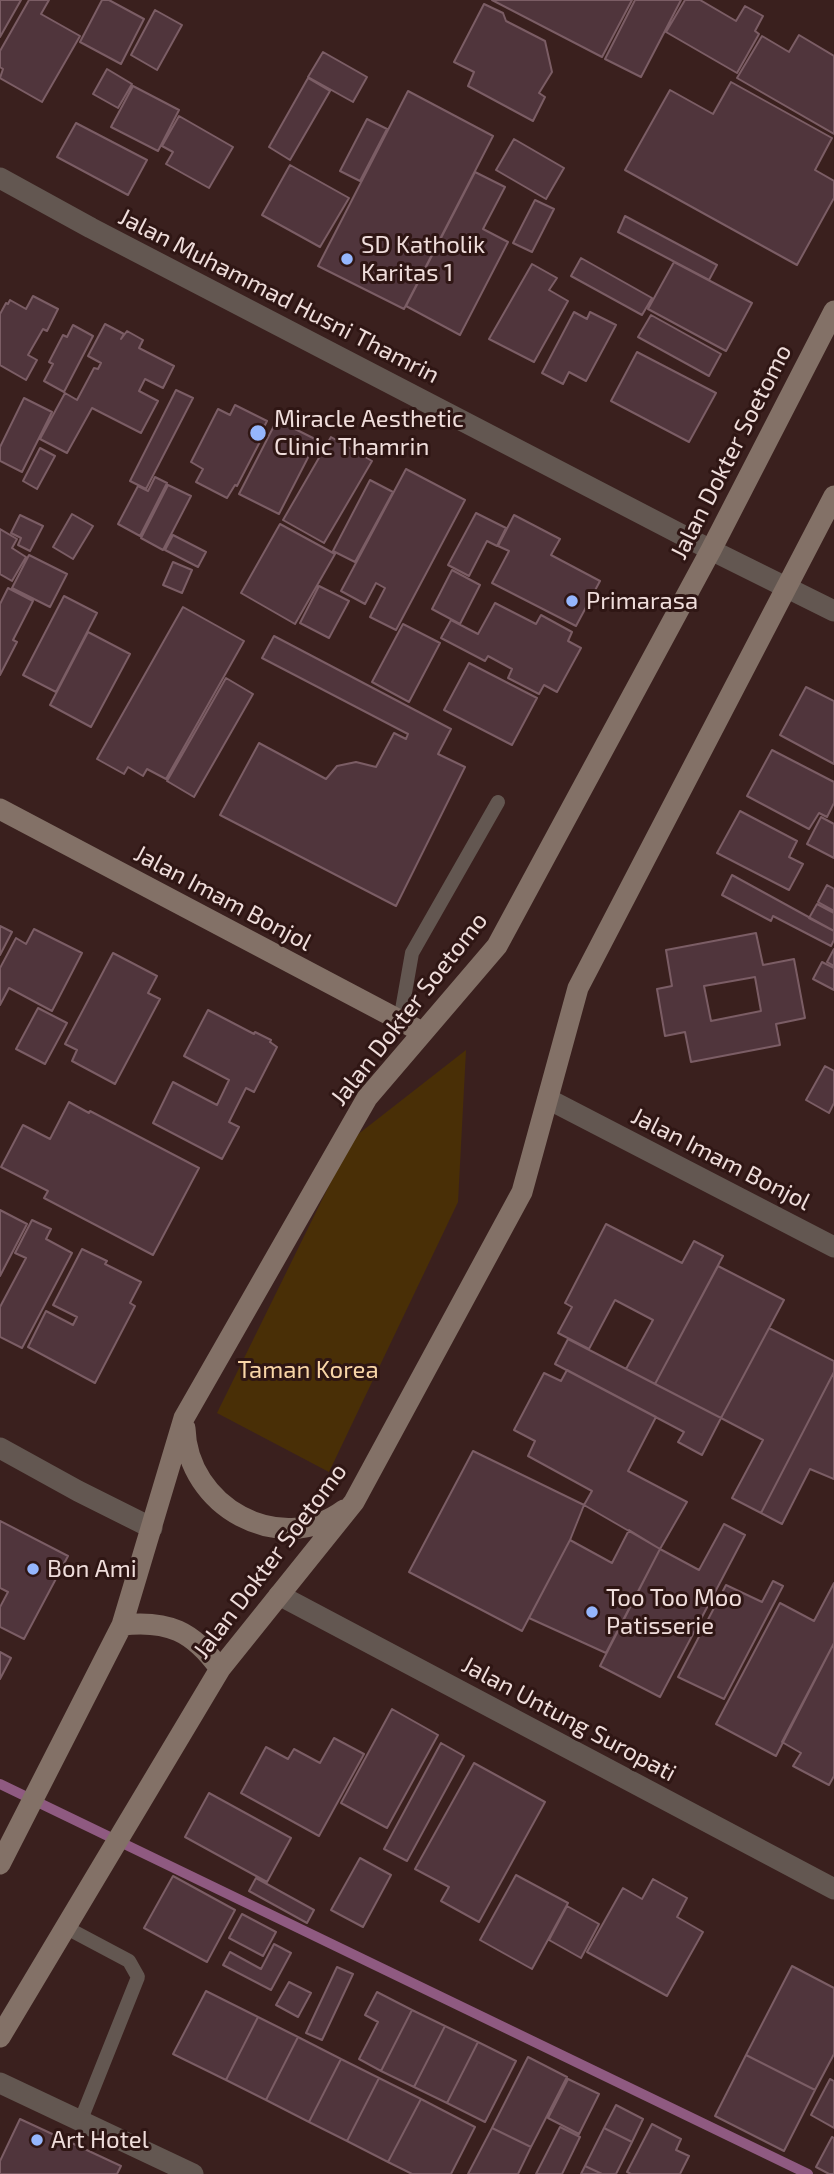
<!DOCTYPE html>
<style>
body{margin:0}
canvas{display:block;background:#3a201e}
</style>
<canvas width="834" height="2174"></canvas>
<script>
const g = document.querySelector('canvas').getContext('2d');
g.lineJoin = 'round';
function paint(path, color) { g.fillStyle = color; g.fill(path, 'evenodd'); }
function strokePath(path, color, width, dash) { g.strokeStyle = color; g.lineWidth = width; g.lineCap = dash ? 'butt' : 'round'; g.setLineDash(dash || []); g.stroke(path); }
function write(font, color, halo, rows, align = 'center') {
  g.font = font + ' "Exo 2",sans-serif'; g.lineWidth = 6; g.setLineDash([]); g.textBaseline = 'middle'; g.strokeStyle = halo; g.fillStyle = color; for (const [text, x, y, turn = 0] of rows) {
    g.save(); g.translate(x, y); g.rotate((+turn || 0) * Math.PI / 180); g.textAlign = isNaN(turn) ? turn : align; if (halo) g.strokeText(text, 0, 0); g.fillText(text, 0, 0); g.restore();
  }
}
const green = new Path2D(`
 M466 1050 458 1202 329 1472 217 1413 352 1139Z`);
const stream = new Path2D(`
 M0 1784 808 2174`);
const building = new Path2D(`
 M0 0H21L0 37Z
 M29 0H49L41 14 80 36 42 102 0 78 3 69 0 67V51Z
 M102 0H109L144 19 121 64 80 42Z
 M492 0H632L602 57Z
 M635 0H681L641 77 605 59Z
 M685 0H700L736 21 745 6 763 16 755 31 759 34 737 73 666 32Z
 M484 4 503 13 506 21 545 41 552 72 539 93 545 97 533 121 468 86 474 72 454 62Z
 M155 10 182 25 157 70 131 55Z
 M799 35 834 56V134L737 78 762 36 789 52Z
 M323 52 367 77 353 102 308 77Z
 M107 69 132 84 118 108 93 94Z
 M308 78 330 91 290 160 269 147Z
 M731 82 832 138 815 170 834 181V198L797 265 625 170 670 90 713 114Z
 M133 86 179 110 158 151 111 127Z
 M408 91 493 136 404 309 318 266Z
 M179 116 233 147 209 188 166 164 173 152 162 146Z
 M367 119 387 129 360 181 340 171Z
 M76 123 147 160 128 195 57 157Z
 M514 139 564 168 546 199 496 170Z
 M290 165 349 198 320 247 262 215Z
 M475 172 505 187 483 229 508 242 460 335 406 306Z
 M535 200 554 209 532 252 513 243Z
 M625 216 717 265 709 280 618 232Z
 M581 258 652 298 642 315 571 276Z
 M674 262 752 303 726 351 648 309Z
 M532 264 557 278 549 290 568 301 534 362 489 339Z
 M33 296 58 309 47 331 43 329 28 355 37 360 26 380 0 365V314L6 303 8 304 10 300 26 309Z
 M574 312 587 319 590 312 616 325 586 381 569 372 563 384 542 373Z
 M651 315 721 354 709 376 638 337Z
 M105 324 124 334 121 339 127 331 143 340 139 348 174 366 163 388 145 379 139 391 158 401 141 433 92 408 67 453 40 439 65 393 77 400 94 368 98 369 101 363 88 356Z
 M73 325 93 336 64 392 44 381 53 364 49 362 63 335 67 337Z
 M637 352 716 393 689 442 611 401Z
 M176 390 193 398 146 489 130 481Z
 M24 398 52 412 22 472 0 461V447Z
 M235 405 267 421 262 431 265 432 237 486 235 485 227 498 196 482 203 469 191 462 218 409 230 415Z
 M277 420 317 440 279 514 239 494Z
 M331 437 372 461 324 543 283 520Z
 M40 448 55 456 37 489 23 481Z
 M406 469 465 500 396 630 370 617 385 588 376 583 365 604 341 591Z
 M155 477 167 483 140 536 118 524 138 486 148 491Z
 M370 480 393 492 355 562 333 551Z
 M168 485 191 496 163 550 141 538Z
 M476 513 506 528 497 546 487 541 469 576 448 565Z
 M72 514 93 526 73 559 53 547Z
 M20 515 43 526 30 551 18 545 21 538 11 533Z
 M514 515 560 539 551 555 600 581 576 626 492 583 509 551 498 546Z
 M280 524 335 554 295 624 241 593Z
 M0 529 17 539 12 548 26 557 12 581 0 574Z
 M173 535 206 552 198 567 165 550Z
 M29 555 67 574 50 607 12 588Z
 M173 562 192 570 182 593 163 585Z
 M452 570 480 585 460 624 432 609Z
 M319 586 349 601 329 638 300 623Z
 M8 588 33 601 13 640 17 642 0 675V604Z
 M64 596 97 613 56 692 23 675Z
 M495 603 536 624 541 615 572 632 568 641 581 648 557 692 544 685 539 694 508 678 512 669 488 656 485 661 441 638 451 620 478 634Z
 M183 607 244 641 166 779 147 769 143 776 128 767 124 774 97 759Z
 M403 624 440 643 409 702 372 682Z
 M88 632 130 654 91 727 50 705Z
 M274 636 451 729 438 754 465 767 396 906 220 815 259 743 326 779 337 766 356 762 376 767 394 733 406 739 408 734 262 658Z
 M469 663 537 698 512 745 444 710Z
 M226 678 253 694 194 797 167 781Z
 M806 687 834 701V764L780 735Z
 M772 750 834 782V803L827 817 819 813 809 829 747 796Z
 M740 811 797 841 789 857 803 864 789 890 717 853Z
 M821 817 834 824V858L807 844Z
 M732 875 834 931V940L831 946 773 916 771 921 722 895Z
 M827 885 834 889V911L818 902Z
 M817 904 834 913V931L809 918Z
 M0 926 12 932 0 955Z
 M34 929 82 953 52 1011 9 988 0 1005V968L16 938 26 944Z
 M756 933 763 965 794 959 805 1018 776 1024 780 1045 691 1062 685 1032 665 1036 657 989 672 986 666 950ZM755 977 761 1011 711 1021 704 986Z
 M834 949V966L827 962Z
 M113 953 157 976 148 993 160 999 115 1084 72 1061 77 1050 65 1044Z
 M822 962 834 968V990L813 979Z
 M38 1008 67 1023 45 1064 16 1049Z
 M208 1010 254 1034 255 1032 271 1040 270 1042 277 1047 254 1092 246 1088 229 1122 239 1127 222 1159 153 1123 173 1082 217 1105 229 1080 184 1056Z
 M825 1066 834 1071V1103L829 1113 806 1100Z
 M69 1102 89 1113 90 1111 199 1168 153 1255 44 1198 48 1191 1 1167 23 1125 50 1139Z
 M0 1210 27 1224 0 1276Z
 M32 1220 51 1229 46 1239 72 1253 22 1348 0 1337V1307L26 1258 15 1253Z
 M606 1224 682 1263 694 1241 723 1256 655 1384 626 1369 653 1320 615 1300 589 1349 558 1333 572 1307 565 1303Z
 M82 1249 107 1261 105 1264 141 1282 130 1303 135 1306 95 1383 28 1347 46 1311 73 1325 77 1317 53 1305Z
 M718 1266 784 1300 721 1418 655 1384Z
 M769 1328 834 1361V1372L761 1513 732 1498 763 1440 721 1418Z
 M568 1339 721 1418 702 1455 678 1442 684 1432 555 1364Z
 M567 1370 656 1417 628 1471 687 1502 660 1549 584 1505 592 1491 528 1456 535 1441 514 1430 544 1373 561 1381Z
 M834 1372V1479L810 1469 782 1524 761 1513Z
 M473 1451 584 1505 570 1540 522 1631 409 1572Z
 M0 1521 68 1556 24 1639 0 1627V1607L8 1592 0 1588Z
 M724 1524 745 1535 660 1697 600 1666 660 1549 699 1570Z
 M629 1530 660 1549 606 1653 529 1618 570 1540 612 1563Z
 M773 1581 783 1586 724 1699 678 1677 726 1585 762 1602Z
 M834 1583V1643L776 1756 716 1724 780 1603 814 1621Z
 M834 1643V1776L829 1785 793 1766 801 1753 782 1742Z
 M0 1652 11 1658 0 1679Z
 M392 1709 438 1735 387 1828 341 1803Z
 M334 1738 364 1754 319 1836 241 1793 266 1747 288 1759 294 1749 320 1763Z
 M441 1743 464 1756 407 1861 384 1849Z
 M474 1763 545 1802 479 1922 441 1901 449 1887 415 1869Z
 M209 1793 291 1838 267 1882 185 1837Z
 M360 1858 391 1875 363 1927 331 1910Z
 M516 1875 568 1903 532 1969 480 1940Z
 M173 1876 235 1910 207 1962 144 1928Z
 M256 1878 314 1910 307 1923 249 1891Z
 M653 1879 687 1898 677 1917 703 1932 667 1996 587 1952 623 1888 642 1899Z
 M567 1906 599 1924 581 1958 549 1940Z
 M242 1914 276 1932 263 1956 229 1938Z
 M274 1944 291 1953 271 1990 223 1965 230 1952 261 1969Z
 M792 1966 834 1988V2054L815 2090 746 2055Z
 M337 1967 353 1974 322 2040 306 2033Z
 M289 1982 311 1993 298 2017 276 2005Z
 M206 1991 258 2017 226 2080 173 2054Z
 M377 1992 412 2010 381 2071 359 2059 378 2022 365 2015Z
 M412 2010 445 2026 414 2087 381 2071Z
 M258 2017 298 2037 266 2100 226 2080Z
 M445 2026 478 2042 447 2103 414 2087Z
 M298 2037 341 2059 309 2122 266 2100Z
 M478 2042 516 2061 485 2122 447 2103Z
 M746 2055 815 2090 784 2151 715 2116Z
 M528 2057 567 2077 531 2147 492 2128Z
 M341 2059 379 2078 347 2141 309 2122Z
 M379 2078 421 2099 388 2162 347 2141Z
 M568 2079 599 2094 579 2134 548 2118Z
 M830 2079 834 2081V2128L811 2115Z
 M421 2099 475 2127 451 2174H412L388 2162Z
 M616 2105 643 2119 632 2142 604 2128Z
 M20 2119 121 2166 117 2174H0V2161Z
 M652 2124 681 2139 676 2150 689 2156 680 2174H631L627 2172Z
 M560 2127 580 2137 562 2174H536Z
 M492 2128 531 2147 518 2174H468Z
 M604 2128 632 2142 616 2174H602L585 2166Z
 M832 2137 834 2138V2174H829L816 2167Z
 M585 2166 602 2174H581Z`);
const lane = new Path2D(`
 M400 1021 412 953 498 802
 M65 1927 129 1961 138 1977 80 2122`);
const street = new Path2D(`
 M0 178 91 228 711 550 834 611
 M548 1099 834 1247
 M0 1448 78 1491 152 1528
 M279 1595 834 1889
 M0 2083 193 2174`);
const secondary = new Path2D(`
 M0 809 422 1032
 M185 1428C187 1506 279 1558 344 1510
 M122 1625C168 1620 193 1631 220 1669
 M0 1864 122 1625 184 1418 367 1098 497 946 711 550 834 311
 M0 2037 220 1669 354 1502 522 1192 578 988 834 496`);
const markers = [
 [347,259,7,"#95b6fd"],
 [258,433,9,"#95b6fd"],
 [572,601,7,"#95b6fd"],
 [33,1569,7,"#95b6fd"],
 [592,1612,7,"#95b6fd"],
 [37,2140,7,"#95b6fd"]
];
const poiNames = [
 ["SD Katholik",361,245],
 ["Karitas 1",361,273],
 ["Miracle Aesthetic",274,419],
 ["Clinic Thamrin",274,447],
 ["Primarasa",586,601],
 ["Bon Ami",47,1569],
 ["Too Too Moo",606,1598],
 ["Patisserie",606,1626],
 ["Art Hotel",51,2140]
];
const streetNames = [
 ["Jalan Muhammad Husni Thamrin",279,296,27],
 ["Jalan Dokter Soetomo",731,452,-63],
 ["Jalan Imam Bonjol",223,898,28],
 ["Jalan Dokter Soetomo",409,1009,-52],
 ["Jalan Imam Bonjol",721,1159,27],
 ["Jalan Dokter Soetomo",270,1561,-53],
 ["Jalan Untung Suropati",569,1719,28]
];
const parkNames = [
 ["Taman Korea",308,1370]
];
paint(green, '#492f06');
strokePath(stream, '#8f5a81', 10);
paint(building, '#50353c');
strokePath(building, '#7b5d65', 2);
strokePath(lane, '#635751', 14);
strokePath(street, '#635751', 21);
strokePath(secondary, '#837167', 21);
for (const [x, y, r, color] of markers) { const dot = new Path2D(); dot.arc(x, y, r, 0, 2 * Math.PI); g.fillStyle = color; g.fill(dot); strokePath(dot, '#2f1614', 2.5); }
write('24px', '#efdddb', '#2f1614', poiNames, 'left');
write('24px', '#efdddb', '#2f1614', streetNames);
write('24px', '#f8d5a7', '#2f1614', parkNames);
</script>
